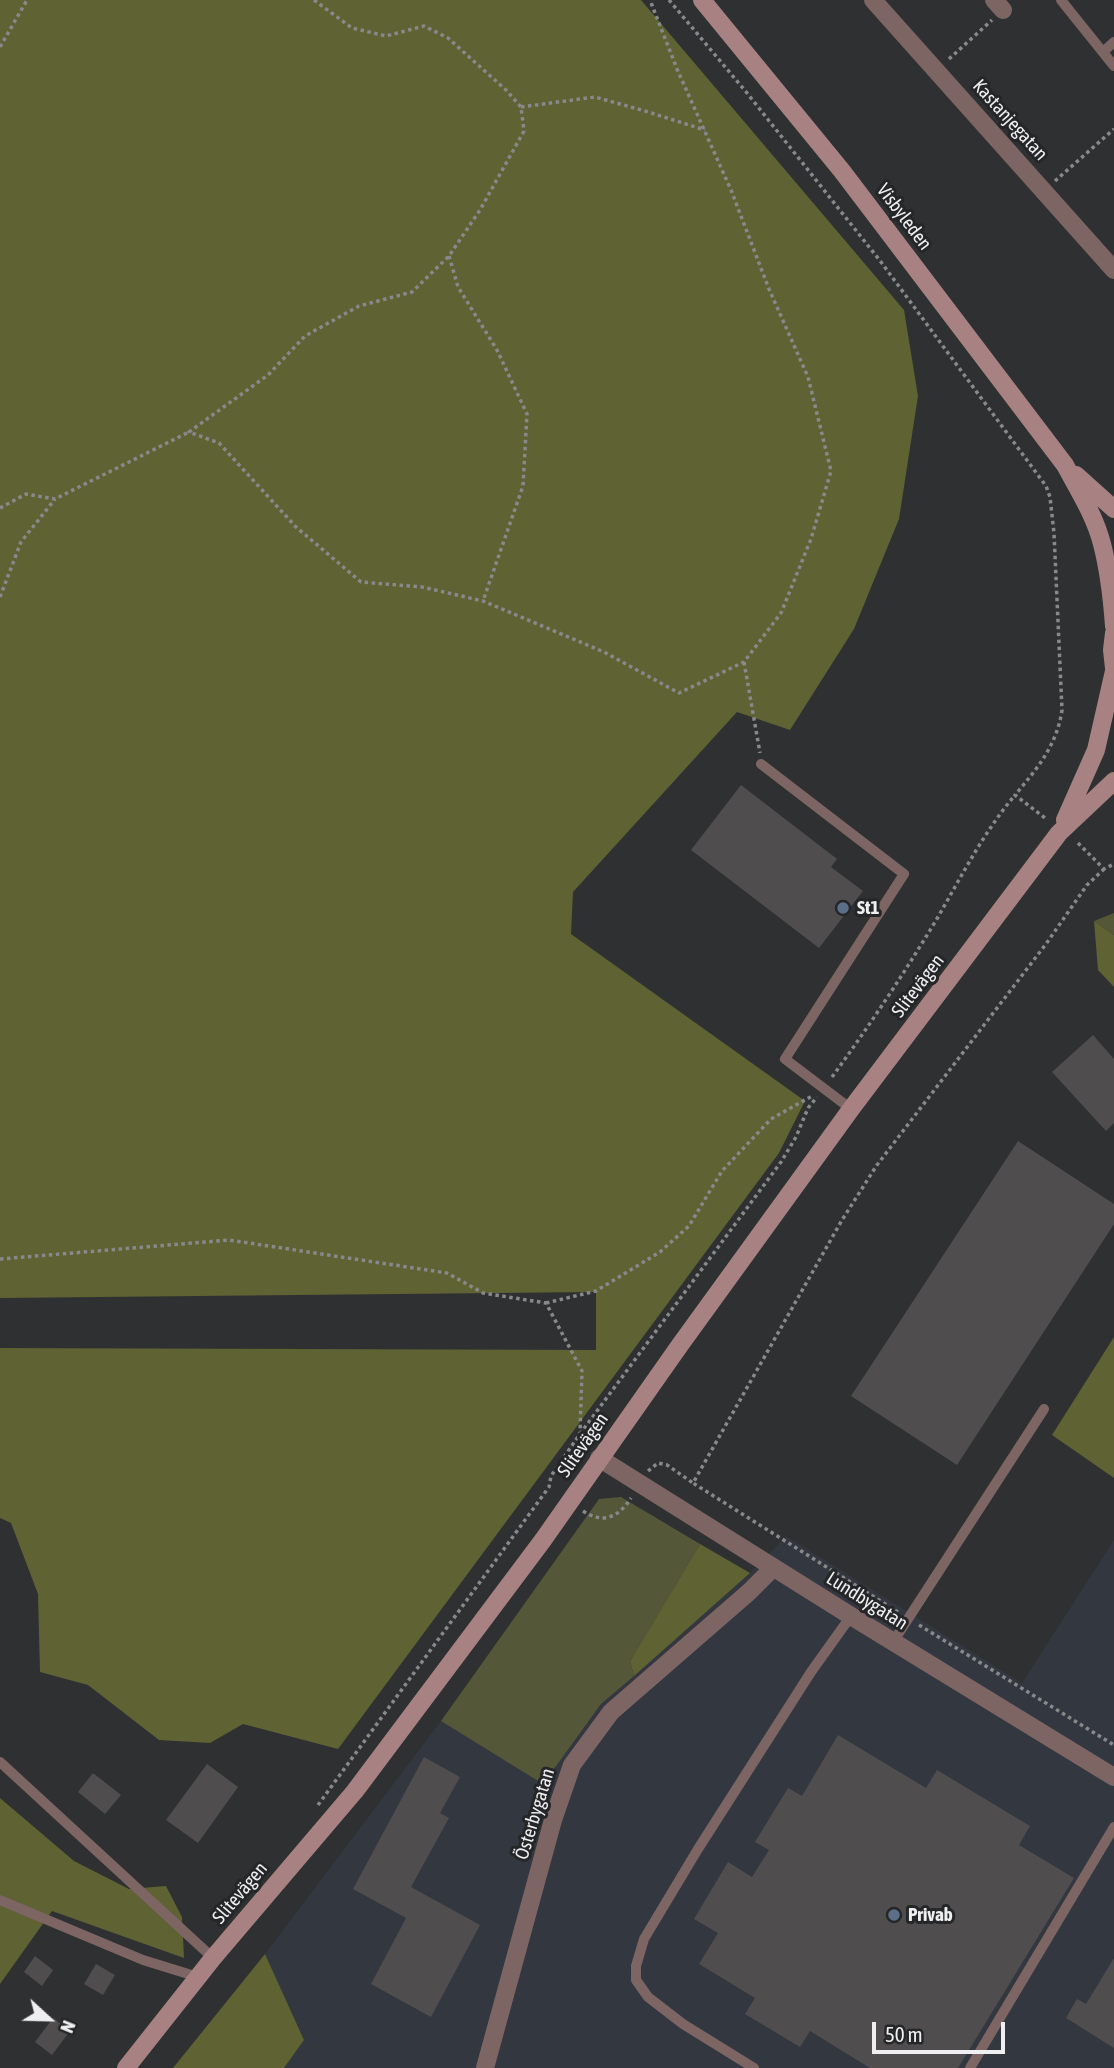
<!DOCTYPE html>
<meta charset="utf-8">
<style>
body{margin:0}
#map{position:relative;width:1114px;height:2068px;overflow:hidden;background:#2f3032;font-family:"Asap Condensed",sans-serif}
canvas{display:block}
.north{position:absolute;left:14px;top:1984px;width:70px;height:70px;-webkit-text-stroke:5px #252628;paint-order:stroke;rotate:112deg;font-size:19px;font-weight:700;line-height:28px;text-align:center;color:#efeff1}
.north::after{content:'';display:block;margin:auto;width:24px;height:32px;background:#efeff1;clip-path:polygon(50% 0,100% 100%,50% 72%,0 100%)}
.scale{position:absolute;left:872px;top:2022px;width:133px;height:32px;box-sizing:border-box;border:4px solid #efeff1;border-top:0;padding-left:9px;font-size:21px;line-height:24px;white-space:nowrap;color:#efeff1;-webkit-text-stroke:5px #252628;paint-order:stroke}
</style>
<div id="map">
<canvas width="1114" height="2068"></canvas>
<div class="north">N</div>
<div class="scale">50 m</div>
</div>
<script>
const g = document.querySelector('canvas').getContext('2d');
g.lineJoin = 'round';
function paint(path, color) { g.fillStyle = color; g.fill(path, 'evenodd'); }
function strokePath(path, color, width, dash) { g.strokeStyle = color; g.lineWidth = width; g.lineCap = dash ? 'butt' : 'round'; g.setLineDash(dash || []); g.stroke(path); }
function write(font, color, halo, rows, align = 'center') {
  g.font = font + ' "Asap Condensed",sans-serif'; g.lineWidth = 6; g.setLineDash([]); g.textBaseline = 'middle'; g.strokeStyle = halo; g.fillStyle = color; for (const [text, x, y, turn = 0] of rows) {
    g.save(); g.translate(x, y); g.rotate((+turn || 0) * Math.PI / 180); g.textAlign = isNaN(turn) ? turn : align; if (halo) g.strokeText(text, 0, 0); g.fillText(text, 0, 0); g.restore();
  }
}
const built = new Path2D(`
 M786 1536 1022 1683 1114 1540V2068H284L304 2040 265 1954 441 1721 543 1783 601 1704 750 1573Z`);
const green = new Path2D(`
 M1114 913V935L1094 921Z
 M621 1497 700 1544 630 1661 634 1676 601 1704 543 1784 441 1721 599 1499Z`);
const forest = new Path2D(`
 M0 0H641L904 310 918 396 899 519 854 629 790 730 737 712 573 892 571 934 805 1101 779 1153 338 1749 243 1724 210 1743 159 1740 88 1685 40 1672 38 1594 11 1523 0 1518V1348L596 1350V1292L0 1298Z
 M1094 921 1114 935V987L1098 970Z
 M1114 1337V1478L1052 1435Z
 M700 1544 750 1573 634 1676 630 1661Z
 M0 1798 74 1861 129 1889 166 1886 182 1917 184 1958 52 1911 0 1984Z
 M265 1954 304 2040 284 2068H173Z`);
const building = new Path2D(`
 M741 785 837 859 831 867 863 891 819 948 691 850Z
 M1093 1035 1114 1059V1123L1106 1131 1052 1072Z
 M1018 1141 1114 1204V1224L957 1465 851 1396Z
 M838 1735 926 1788 937 1770 1030 1826 1019 1845 1074 1878 958 2068H870L810 2031 800 2047 745 2014 755 1998 699 1964 718 1933 694 1919 728 1862 752 1877 769 1850 755 1842 788 1788 802 1796Z
 M424 1757 460 1777 440 1813 449 1818 411 1887 480 1925 431 2017 371 1984 406 1918 353 1889Z
 M207 1764 238 1787 198 1843 166 1820Z
 M93 1773 121 1795 105 1814 78 1792Z
 M35 1956 53 1970 42 1986 24 1972Z
 M1114 1958V2048L1066 2018 1077 1999 1086 2004Z
 M96 1964 115 1975 103 1995 84 1984Z
 M53 2018 70 2031 52 2055 35 2042Z`);
const path = new Path2D(`
 M314 0 352 28 386 36 424 26 448 38 506 90 521 107 524 131 480 210 449 256 412 292 359 306 305 336 268 375 189 432 219 443 296 527 361 582 422 587 483 601 604 652 679 693 744 662 781 613 811 539 831 471 808 377 769 289 731 190 677 69 650 0
 M669 0 747 93 881 262 1046 486 1050 497 1054 533 1062 710C1057 745 1037 769 1015 795L1045 818
 M0 47 27 0
 M949 59 992 20
 M521 107 595 97 645 111 705 130
 M1055 181 1114 129
 M449 256 458 287 497 350 527 414 523 486 483 601
 M0 508 26 494 55 499 189 432
 M0 597 21 542 55 499
 M744 662 760 753
 M1078 843 1104 869 1114 864
 M832 1077C870 1025 905 972 938 917 962 875 984 832 1015 795
 M0 1259 229 1240 447 1273 483 1293 546 1303 582 1371 580 1433
 M546 1303 596 1291 660 1252 689 1226 722 1171 771 1119 812 1096
 M648 1471 658 1463 667 1465 693 1483
 M583 1511C603 1524 618 1518 631 1498
 M898 1612 693 1483 842 1220 877 1165 1046 944 1087 885 1104 869
 M919 1625 1114 1745
 M318 1805 549 1487 551 1476 580 1434 781 1162 796 1137 808 1108 817 1097`);
const service = new Path2D(`
 M1061 0 1114 66
 M1103 52 1114 42
 M761 764 904 874 785 1059 851 1109
 M893 1642 1044 1409
 M0 1762 213 1958
 M0 1900 143 1960 198 1977
 M754 2068 683 2024 648 1997 636 1980V1966L644 1939 698 1849 811 1672 851 1616
 M970 2068 1114 1827`);
const minor = new Path2D(`
 M873 0 1114 270
 M994 0 1003 10
 M599 1458 851 1616 1114 1777
 M485 2068 553 1820 572 1765 611 1712 749 1592 773 1568`);
const secondary = new Path2D(`
 M702 0 842 171 1065 465C1079 491 1095 516 1102 544 1109 571 1112 598 1114 626
 M1076 475 1114 509
 M1114 633 1112 650 1114 668
 M1065 820 1096 750 1114 671
 M126 2068 213 1958 355 1791 543 1540 680 1345 851 1109 1059 833 1114 781`);
const markers = [
 [843,908,7,"#5c6f8a"],
 [894,1915,7,"#5c6f8a"]
];
const streetNames = [
 ["Kastanjegatan",1010,120,48],
 ["Visbyleden",904,217,53],
 ["Slitevägen",918,986,-53],
 ["Slitevägen",583,1445,-55],
 ["Lundbygatan",867,1601,32],
 ["Österbygatan",535,1814,-73],
 ["Slitevägen",240,1893,-50]
];
const poiNames = [
 ["St1",857,908],
 ["Privab",908,1915]
];
paint(built, '#33373f');
paint(green, '#555838');
paint(forest, '#5f6232');
paint(building, '#504d4e');
strokePath(path, '#88898b', 3.5, [3.5, 3.5]);
strokePath(service, '#7d6564', 10);
strokePath(minor, '#7d6564', 18);
strokePath(secondary, '#a88282', 18);
for (const [x, y, r, color] of markers) { const dot = new Path2D(); dot.arc(x, y, r, 0, 2 * Math.PI); g.fillStyle = color; g.fill(dot); strokePath(dot, '#252628', 2.5); }
write('19px', '#efeff1', '#252628', streetNames);
write('bold 19px', '#efeff1', '#252628', poiNames, 'left');
</script>
